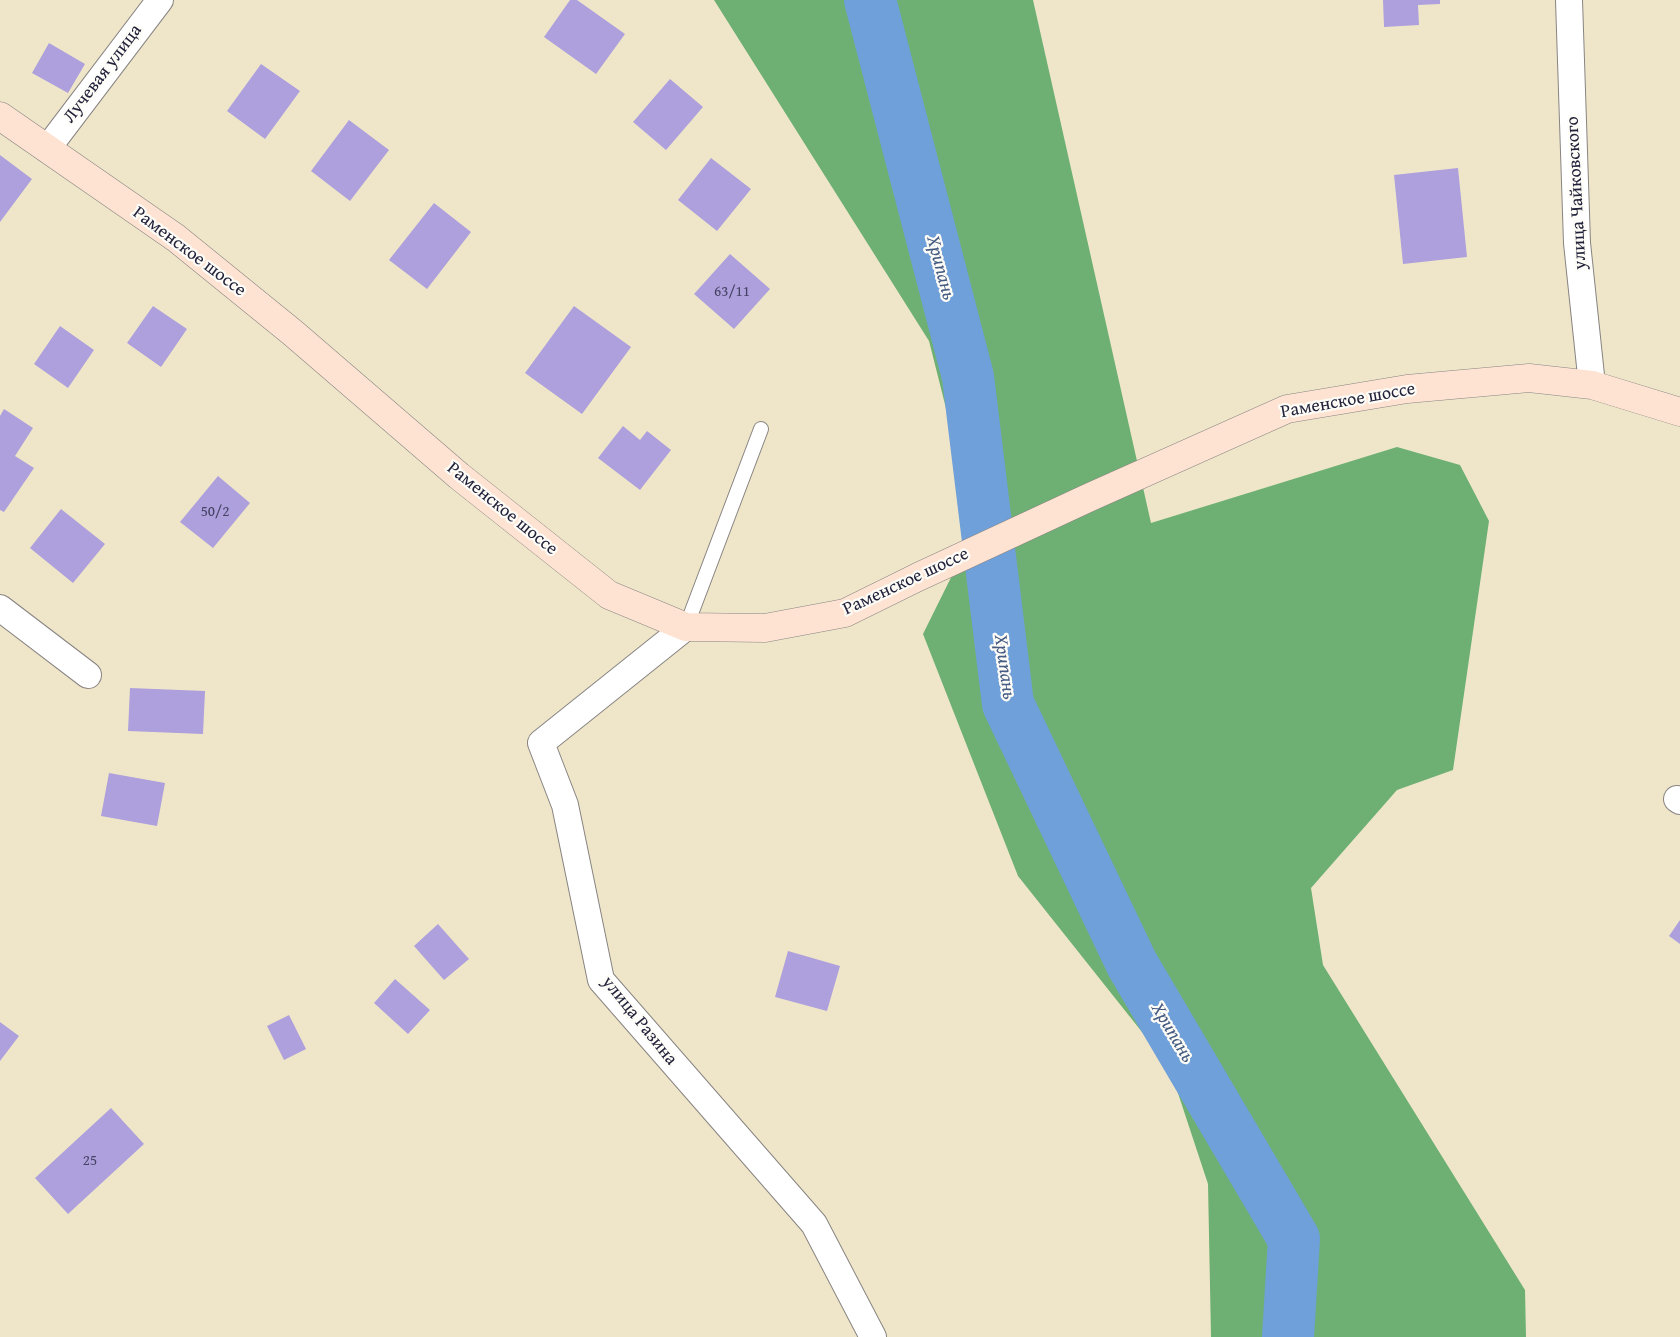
<!DOCTYPE html>
<meta charset="utf-8">
<style>
body{margin:0}
canvas{display:block;background:#efe6c9}
</style>
<canvas width="1680" height="1337"></canvas>
<script>
const g = document.querySelector('canvas').getContext('2d');
g.lineJoin = 'round';
function paint(path, color) { g.fillStyle = color; g.fill(path, 'evenodd'); }
function strokePath(path, color, width, dash) { g.strokeStyle = color; g.lineWidth = width; g.lineCap = dash ? 'butt' : 'round'; g.setLineDash(dash || []); g.stroke(path); }
function write(font, color, halo, rows, align = 'center') {
  g.font = font + ' "Gentium Book Plus",serif'; g.lineWidth = 4.5; g.setLineDash([]); g.textBaseline = 'middle'; g.strokeStyle = halo; g.fillStyle = color; for (const [text, x, y, turn = 0] of rows) {
    g.save(); g.translate(x, y); g.rotate((+turn || 0) * Math.PI / 180); g.textAlign = isNaN(turn) ? turn : align; if (halo) g.strokeText(text, 0, 0); g.fillText(text, 0, 0); g.restore();
  }
}
const forest = new Path2D(`
 M714 0H1033L1151 523 1397 447 1460 465 1489 521 1453 770 1397 790 1311 888 1323 965 1525 1290 1526 1337H1211L1208 1184 1169 1066 1018 876 923 634 976 527 929 341Z`);
const river = new Path2D(`
 M870 0 968 377 1008 704 1132 964 1294 1239 1288 1337`);
const building = new Path2D(`
 M570 0H577L625 34 596 74 544 37Z
 M1383 0H1440V4L1418 5 1419 25 1384 27Z
 M49 43 85 64 68 93 32 73Z
 M261 64 300 91 265 139 227 111Z
 M670 79 703 107 666 150 633 122Z
 M349 120 389 150 350 201 311 171Z
 M0 155 32 179 0 222Z
 M711 158 751 189 717 231 678 200Z
 M1458 168 1467 257 1403 264 1394 175Z
 M434 203 471 232 427 289 389 260Z
 M730 254 770 289 734 329 694 294Z
 M153 306 187 329 161 367 127 343Z
 M574 306 631 347 582 414 525 373Z
 M60 326 94 350 68 388 34 364Z
 M4 409 33 428 15 456 34 468 4 512 0 510V416Z
 M623 426 640 440 647 431 671 450 640 490 598 458Z
 M218 476 250 503 213 548 180 522Z
 M61 509 105 544 73 583 30 548Z
 M130 688 205 691 203 734 128 731Z
 M109 773 165 783 157 826 101 816Z
 M1680 920V944L1669 936Z
 M438 924 469 959 444 980 414 946Z
 M788 951 840 966 827 1011 775 997Z
 M395 979 430 1010 408 1034 374 1003Z
 M289 1015 306 1049 284 1060 267 1026Z
 M0 1022 19 1036 0 1061Z
 M111 1108 144 1144 68 1214 35 1178Z`);
const service = new Path2D(`
 M686 627 761 429`);
const minor = new Path2D(`
 M1569 0 1577 243 1592 385
 M47 149 160 0
 M0 608 88 675
 M686 627 541 743 565 805 601 980 814 1224 873 1337
 M1677 799 1680 801`);
const secondary = new Path2D(`
 M0 116 176 238 293 333 459 476 609 595 686 627 765 628 845 613 918 577 1088 498 1287 409 1407 389 1529 378 1592 385 1680 412`);
const numberNames = [
 ["63/11",732,292],
 ["50/2",215,512],
 ["25",90,1161]
];
const streetNames = [
 ["Лучевая улица",103,74,-53],
 ["улица Чайковского",1577,193,-93],
 ["Раменское шоссе",189,252,37],
 ["Раменское шоссе",1348,401,-10],
 ["Раменское шоссе",502,509,39],
 ["Раменское шоссе",906,582,-25],
 ["улица Разина",639,1021,51]
];
const waterNames = [
 ["Хрипань",940,268,75],
 ["Хрипань",1004,667,82],
 ["Хрипань",1172,1033,59]
];
paint(forest, '#6eb074');
strokePath(river, '#6fa0d9', 52);
paint(building, '#ada0dc');
strokePath(service, '#888482', 16);
strokePath(minor, '#888482', 28);
strokePath(secondary, '#888482', 29);
strokePath(service, '#fff', 14);
strokePath(minor, '#fff', 26);
strokePath(secondary, '#fee3d2', 28);
write('15px', '#454263', null, numberNames);
write('18px', '#22223b', '#fdfcf7', streetNames);
write('italic 19px', '#455b82', '#fdfcf7', waterNames);
</script>
